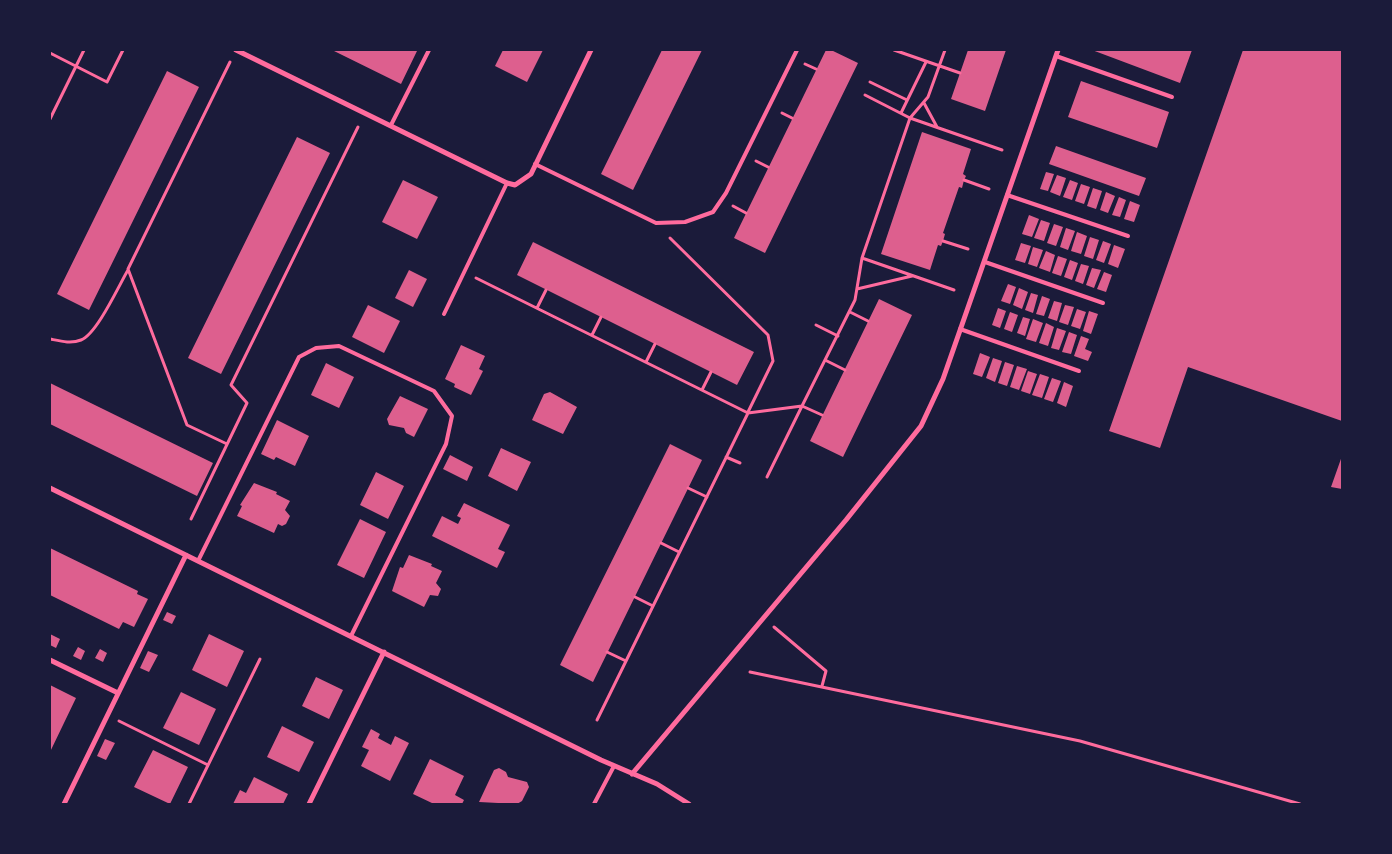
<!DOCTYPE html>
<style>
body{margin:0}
#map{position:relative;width:1392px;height:854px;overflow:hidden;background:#1b1b3a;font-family:"Space Grotesk",sans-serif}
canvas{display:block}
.frame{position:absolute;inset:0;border:51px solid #1b1b3a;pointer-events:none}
</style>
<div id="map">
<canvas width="1392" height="854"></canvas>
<div class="frame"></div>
</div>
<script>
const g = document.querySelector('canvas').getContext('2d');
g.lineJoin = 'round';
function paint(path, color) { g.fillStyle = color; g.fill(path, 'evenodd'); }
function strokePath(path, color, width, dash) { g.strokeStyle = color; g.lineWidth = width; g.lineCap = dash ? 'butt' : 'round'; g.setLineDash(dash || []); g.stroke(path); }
const building = new Path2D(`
 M332 50H414L417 51 401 84Z
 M503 50H543L527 82 495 66Z
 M662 50H702L633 190 601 174Z
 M826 50H831L858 63 765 253 734 238Z
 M968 50H1006L985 111 951 99Z
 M1092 50H1192L1180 83Z
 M1243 50H1342V421L1188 367 1160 448 1109 431Z
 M167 71 199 87 89 310 57 294Z
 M1081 81 1169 112 1157 148 1068 117Z
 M922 132 971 149 963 174 966 176 964 180 962 188 959 187 943 233 945 234 943 241 941 246 938 245 930 270 881 254Z
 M297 137 330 153 221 374 188 358Z
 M1056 146 1146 178 1139 196 1049 164Z
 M1046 172 1054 174 1048 191 1040 189Z
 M1057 175 1066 178 1060 196 1050 192Z
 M403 180 438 197 417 239 382 222Z
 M1070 180 1078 183 1072 200 1063 197Z
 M1081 184 1090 187 1084 204 1075 201Z
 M1093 188 1102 191 1096 209 1087 206Z
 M1106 192 1115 196 1108 213 1100 210Z
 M1119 197 1126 200 1120 217 1112 215Z
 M1130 201 1140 205 1134 222 1124 219Z
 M1029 215 1039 219 1032 237 1022 234Z
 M1041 220 1050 223 1044 241 1034 238Z
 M1054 224 1063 227 1056 246 1047 243Z
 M1066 228 1075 231 1068 250 1060 247Z
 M1077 232 1087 236 1081 254 1071 251Z
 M1090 237 1099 240 1093 259 1084 256Z
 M1103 241 1111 244 1104 263 1096 260Z
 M533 242 754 352 737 385 517 275Z
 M1021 243 1031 246 1025 263 1015 260Z
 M1114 245 1125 249 1118 268 1108 264Z
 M1033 247 1043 250 1037 267 1028 264Z
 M1046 251 1055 255 1050 272 1039 268Z
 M1058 256 1067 259 1061 276 1052 273Z
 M1070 260 1078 263 1072 280 1064 277Z
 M1081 264 1089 266 1083 284 1075 281Z
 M1092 268 1101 270 1094 288 1086 285Z
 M409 270 427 279 413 307 395 298Z
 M1104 272 1112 275 1106 292 1097 289Z
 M1008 284 1016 287 1010 304 1001 301Z
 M1019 288 1028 292 1022 309 1013 305Z
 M1031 293 1038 295 1033 313 1025 310Z
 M1042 296 1050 299 1044 316 1036 314Z
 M879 299 912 315 843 457 810 441Z
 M1054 301 1062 303 1057 321 1048 318Z
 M368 305 400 321 384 353 352 337Z
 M1065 305 1074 307 1068 325 1059 322Z
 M998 308 1006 311 1000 328 992 325Z
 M1077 309 1086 312 1080 329 1071 326Z
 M1089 311 1098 314 1091 334 1083 331Z
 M1010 312 1018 315 1012 332 1004 329Z
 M1023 317 1030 319 1025 336 1017 333Z
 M1033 319 1043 323 1036 342 1026 339Z
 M1046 323 1054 327 1048 346 1039 343Z
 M1057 328 1066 331 1059 350 1051 348Z
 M1069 332 1077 335 1071 354 1062 352Z
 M1081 336 1089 339 1085 349 1092 352 1088 361 1074 356Z
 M461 345 485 356 479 369 483 371 471 395 454 387 455 384 445 379Z
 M980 353 990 357 982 377 973 374Z
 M993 358 1002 361 995 382 986 378Z
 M1005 362 1014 365 1007 386 998 383Z
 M326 363 354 377 339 408 311 395Z
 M1017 366 1027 369 1019 390 1010 387Z
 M1028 371 1037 374 1030 394 1021 391Z
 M1040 374 1049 377 1042 398 1032 395Z
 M1052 378 1061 381 1053 402 1044 399Z
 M1064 382 1073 386 1066 407 1057 403Z
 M50 383 213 463 197 496 50 424Z
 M550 392 577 407 563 434 532 420 544 394Z
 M400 396 428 409 414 437 406 433 404 428 389 425 387 419Z
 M277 420 309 436 295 466 276 457 274 460 261 454Z
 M670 444 702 460 593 682 560 665Z
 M501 448 531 462 517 491 488 476Z
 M450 455 473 467 467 481 443 469Z
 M1342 456V489L1331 487Z
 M376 472 404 486 388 519 360 505Z
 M254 483 277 492 276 494 290 501 285 510 290 516 286 524 282 526 278 524 274 533 237 516 242 506 240 505Z
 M464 503 510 525 498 549 505 552 497 568 432 536 442 516 458 524 461 518 457 516Z
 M360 519 386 532 364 578 337 565Z
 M50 548 138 591 137 594 148 599 134 627 123 622 119 629 50 595Z
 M409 555 432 564 431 566 442 571 436 583 441 589 438 596 430 595 424 607 392 591 400 567 403 568Z
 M167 612 176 616 172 624 163 620Z
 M50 634 60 639 56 648 50 645Z
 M209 634 244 651 227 687 192 670Z
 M78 647 85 651 81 660 73 656Z
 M100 649 107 653 103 662 95 658Z
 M148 651 158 655 149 672 140 668Z
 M316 677 343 690 329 719 302 706Z
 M50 685 76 698 50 752Z
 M181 692 216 709 199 745 163 728Z
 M282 726 314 742 299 772 267 757Z
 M371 729 380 734 378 738 391 745 395 736 409 743 390 781 361 766 369 750 362 747Z
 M105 739 115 743 106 760 97 756Z
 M153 750 188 767 170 804 134 787Z
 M430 759 464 776 455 795 464 800 462 804H434L413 794Z
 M499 768 506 772 508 777 527 782 529 787 522 801 517 804 479 802 494 770Z
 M254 777 288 794 283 804H233L240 790 246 793Z`);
const path = new Path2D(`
 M894 50 960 73
 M50 53 107 82 123 50
 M805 64 816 69
 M870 82 907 100
 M865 95 910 118 1002 150
 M924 103 937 127
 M782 113 792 118
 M901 113 926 62
 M50 119 84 50
 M756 161 768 167
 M964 180 989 189
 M733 206 746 213
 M670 238 768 335 773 361 748 412
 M943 241 968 249
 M862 258 954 290
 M476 278 748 413 597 720
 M857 289 912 276
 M537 308 546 290
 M850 312 868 321
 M816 325 838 336
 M592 335 601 317
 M50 339C60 341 71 344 81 340 97 334 119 285 128 270
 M825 360 845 370
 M646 362 655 344
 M702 390 711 372
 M748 413 802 406 855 300 862 258 910 118 928 97 945 50
 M227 444 187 425 128 269 230 62
 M726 457 740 463
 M767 477 802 406 822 415
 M688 488 707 497
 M191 519 247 403 231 385 358 127
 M661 543 679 552
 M635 597 653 606
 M774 627 826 671 822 686
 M607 652 626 661
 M750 672 1080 741 1300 804
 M119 721 208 765
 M189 804 260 659`);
const service = new Path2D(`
 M1056 56 1172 97
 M391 125 429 50
 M535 164 656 223 685 222 713 212 726 193 797 50
 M1007 195 1128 236
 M985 262 1103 303
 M444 314 507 183
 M960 329 1079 371
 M198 561 299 357 316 348 339 346 434 391 452 416 446 444 351 636
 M594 804 614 766`);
const minor = new Path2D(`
 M236 50 507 183 515 185 531 174 591 50
 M50 488 601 760 657 784 689 804
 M50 660 118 693
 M632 774 846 520 921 426 943 379 1058 50
 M64 804 186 555
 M309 804 384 652`);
paint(building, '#dd5f8e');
strokePath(path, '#ff6b9d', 3);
strokePath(service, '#ff6b9d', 4);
strokePath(minor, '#ff6b9d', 5);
</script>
